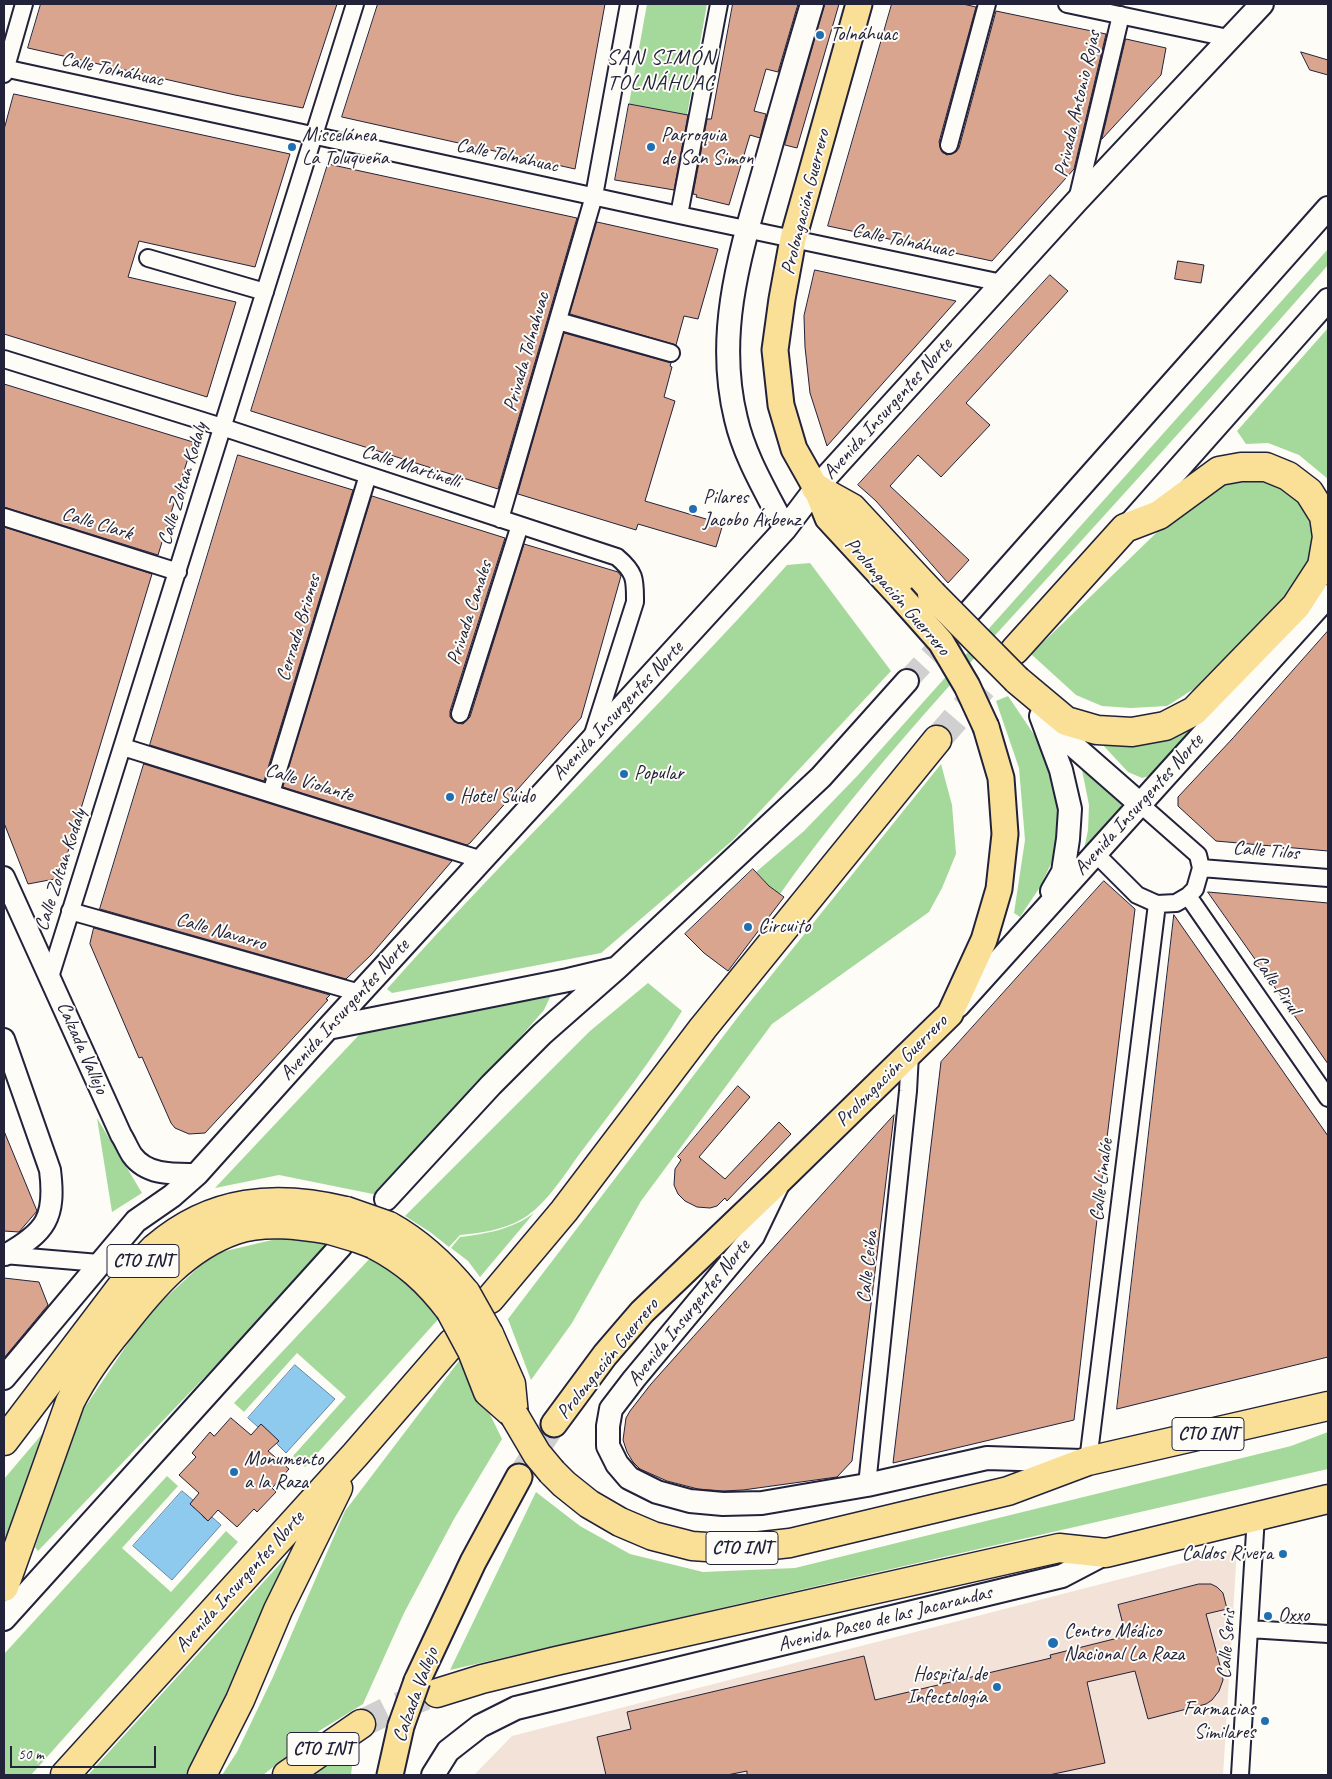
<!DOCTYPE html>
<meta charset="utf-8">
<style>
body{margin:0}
#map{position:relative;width:1332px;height:1779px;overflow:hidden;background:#fdfcf7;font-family:Caveat,sans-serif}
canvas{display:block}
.frame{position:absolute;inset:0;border:5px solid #22223b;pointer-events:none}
.scale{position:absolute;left:10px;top:1746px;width:146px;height:22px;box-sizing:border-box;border:2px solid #22223b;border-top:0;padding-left:6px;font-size:15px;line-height:18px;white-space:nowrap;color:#22223b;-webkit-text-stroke:4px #fdfcf7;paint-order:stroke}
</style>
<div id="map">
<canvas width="1332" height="1779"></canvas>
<div class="frame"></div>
<div class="scale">50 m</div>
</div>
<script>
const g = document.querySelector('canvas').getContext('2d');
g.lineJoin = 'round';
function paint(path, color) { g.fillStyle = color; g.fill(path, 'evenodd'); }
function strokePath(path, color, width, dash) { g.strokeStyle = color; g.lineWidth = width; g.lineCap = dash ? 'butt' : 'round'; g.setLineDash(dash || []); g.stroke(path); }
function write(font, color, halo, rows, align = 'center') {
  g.font = font + ' Caveat,sans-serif'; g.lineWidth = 4; g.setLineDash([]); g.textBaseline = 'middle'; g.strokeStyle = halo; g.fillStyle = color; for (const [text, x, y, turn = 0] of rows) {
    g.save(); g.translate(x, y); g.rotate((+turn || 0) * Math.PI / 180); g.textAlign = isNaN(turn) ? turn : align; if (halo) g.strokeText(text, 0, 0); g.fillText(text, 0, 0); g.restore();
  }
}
const built = new Path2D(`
 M1237 1549 1223 1775H474L512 1736Z`);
const green = new Path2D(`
 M647 4H707L687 115 629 104Z
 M1328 249V265C1247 357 1165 449 1082 540 978 655 870 767 780 894L770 887 756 872 804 831 859 774Z
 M1328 328V479L1299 455 1268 443 1246 444 1237 431Z
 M1250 477 1280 484 1299 497 1311 521 1312 550 1304 575 1211 678 1167 706 1131 708 1102 706 1076 695 1031 654 1181 509 1217 484Z
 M810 563 891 671 733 840 601 953 392 993 387 989C516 844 658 710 787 565Z
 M1008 696 1033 733 1047 758 1057 783 1059 818 1056 853 1040 887 1020 917 1014 913 1025 840 1019 768 996 701Z
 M1218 707 1160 773 1142 778 1128 772 1101 743Z
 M941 764 952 805 956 854 942 888 929 912 772 1024 641 1201 572 1323 531 1380 508 1319 741 1013Z
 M1082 770 1121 804V817L1083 854 1088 830 1089 805Z
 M648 983 682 1011C653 1059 618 1103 584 1148 567 1170 547 1205 522 1219 504 1230 480 1233 460 1235L449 1247 430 1232 405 1216 590 1031Z
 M552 993 544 1010 386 1191 373 1194 279 1175 215 1188 358 1036 374 1025Z
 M97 1118 142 1193 112 1212Z
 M534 1213 480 1277 468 1261 451 1248 460 1237C486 1234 513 1229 534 1213Z
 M293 1235 333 1243 38 1551 35 1547 81 1413 147 1315 213 1254Z
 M374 1254 401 1270 442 1315 305 1467 293 1456 346 1397 297 1353 244 1412 234 1403Z
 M462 1357 502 1439 454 1519 404 1613 363 1704 319 1731 263 1775H222L237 1752 273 1677 345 1511Z
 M1328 1432V1469L450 1670 536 1492 580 1526 630 1554 703 1572 795 1568 1291 1446Z
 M43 1433 6 1560 4 1565V1479Z
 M167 1476 178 1486 122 1548 171 1592 226 1531 238 1542 31 1775H4V1654Z
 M289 1554 192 1769 187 1775H88Z
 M354 1748 351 1775H314Z`);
const water = new Path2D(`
 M295 1365 335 1399 286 1453 276 1443 278 1440 261 1424 258 1427 248 1418Z
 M182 1491 193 1500 190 1504 195 1509 197 1506 203 1517 208 1521 212 1517 221 1525 172 1580 133 1546Z`);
const building = new Path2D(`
 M41 4H337L303 108 235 95 28 48Z
 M378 4H605L575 169 342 117Z
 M733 4H798L778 72 766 69 754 111 766 114 760 138 750 135 729 205 696 197 697 195 693 194 707 119H711Z
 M825 4H839L797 148 785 145Z
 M892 4H963L976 7 939 142 942 152 947 155 956 152 959 148 996 11 1106 34 1074 169 992 261 828 226Z
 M1126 39 1166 48 1161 75 1102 139Z
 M1301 52 1328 60V75L1310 70Z
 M14 94 290 154 255 267 139 241 128 277 236 302 207 397 4 334V130Z
 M629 104 688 115 674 190 615 180Z
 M328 164 577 218 498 489 251 411Z
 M597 222 718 249 698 319 684 316 676 345 570 314Z
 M1178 261 1204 265 1201 283 1175 279Z
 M815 270 956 301 827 446 810 393 805 347 804 316Z
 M1050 275 1068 291 966 403 990 425 941 477 918 455 890 486 969 560 948 583 876 501 858 485Z
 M564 333 671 363 670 366 672 367 664 397 675 401 645 501 723 524 716 547 638 524 636 530 518 494Z
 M4 384 193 442 158 555 4 507Z
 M238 455 353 490 264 781 150 745Z
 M372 496 505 538 450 711V717L457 723 463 724 470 717 524 544 618 572 621 576 581 718 470 843 467 845 283 787Z
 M4 527 152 574 60 878 28 884 4 823Z
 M1328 631V851L1216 841 1178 806V797L1233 738Z
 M144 764 452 861 371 955 346 979 100 909Z
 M753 869 769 886 784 897 728 971 704 953 685 934Z
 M1104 881 1135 909 1095 1236 1074 1420 893 1463 941 1062Z
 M1208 892 1328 903V1064L1264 972Z
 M1174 915 1328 1136V1357L1117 1409Z
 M94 928 330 995 326 999 328 1000 307 1023 205 1133 189 1134 175 1128 171 1123 142 1057 139 1058 90 944Z
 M738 1086 750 1097 699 1157 725 1179 779 1122 791 1134 727 1201 725 1198 717 1206 710 1208 697 1207 685 1201 678 1194 674 1185 675 1169 681 1160 678 1157Z
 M894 1115 852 1461 837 1477 743 1490 723 1491 698 1489 667 1481 640 1469 633 1462 627 1452 623 1440 626 1418 630 1411 651 1384 693 1337Z
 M4 1131 37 1211 19 1232 4 1231Z
 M4 1278 39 1282 48 1305 4 1358Z
 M231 1418 251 1435 261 1424 279 1441 268 1451 289 1469 272 1488 276 1492 257 1512 254 1509 237 1527 218 1510 208 1521 202 1515 190 1504 199 1493 179 1475 196 1457 192 1453 210 1432 214 1436Z
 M1199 1584H1211L1217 1587 1223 1593 1227 1609 1206 1614 1222 1673 1223 1680 1219 1691 1212 1700 1206 1704 1148 1719 1135 1671 1087 1682 1105 1763 1049 1775H747V1771L727 1775H606L597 1737 631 1729 627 1712 864 1656 875 1700 1051 1658 1050 1655 1126 1636 1118 1605Z`);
const secondaryTunnel = new Path2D(`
 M907 681 954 630`);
const primaryTunnel = new Path2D(`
 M519 1477 554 1424`);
const motorwayTunnel = new Path2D(`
 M937 740 1015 650
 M361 1724 387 1711 428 1695`);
const minor = new Path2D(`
 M1067 4 1228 38
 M4 68 679 215 1002 283
 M4 74 24 4
 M949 145 987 4
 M1077 200 1121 15
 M679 215 719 4
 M148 258 265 292
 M558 321 671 353
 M4 359 222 427 617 557C636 573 635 580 635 602L593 734
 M4 517 178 572
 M500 519 594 196 629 4
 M460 714 520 525
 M123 747 482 860
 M271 793 368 475
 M1096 854 1137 895 1157 904 1176 903 1188 896 1195 889 1201 868 1198 855 1140 804
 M1201 868 1328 878
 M1188 896 1328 1098
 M70 911 360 993
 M50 977 355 4
 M4 1255 99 1263
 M1088 1461 1157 904
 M867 1485 908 1091 910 1054
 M1249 1629 1328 1634
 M1240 1775 1256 1516`);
const tertiary = new Path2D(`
 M4 877 121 1135C125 1141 128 1149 132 1155 147 1176 175 1174 197 1174
 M4 1039 50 1170C56 1218 46 1232 5 1255`);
const secondary = new Path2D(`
 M1126 528 1328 300
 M785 529C767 493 745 458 736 419 714 330 742 248 766 163 781 110 796 57 812 4
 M971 610 1328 208
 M1041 716 1061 770 1070 809 1068 839 1063 872 1052 891
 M1043 719 1140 804
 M958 1006 1328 596
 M328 1028 568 980 614 969
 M777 1186 753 1236 634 1379 611 1409 608 1426V1446L617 1464 629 1478 657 1492 690 1501 723 1504 762 1503 867 1485 987 1458 1082 1461
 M386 1199 491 1085 542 1034 617 968 821 777 907 681
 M4 1378 136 1221 172 1196 197 1174 328 1028 785 529 816 488 1076 202 1262 4
 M4 1619 341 1246
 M433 1775 448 1751 480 1726 516 1708 1062 1576 1106 1553`);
const primary = new Path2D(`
 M859 4 793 239 782 299 775 350 781 405 794 449 816 488 828 518 901 597
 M554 1424 605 1355 642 1312 779 1181 950 1014 984 940 999 889 1005 834 1001 778 986 727
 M417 1681 473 1562 519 1477
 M390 1775 401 1726`);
const motorway = new Path2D(`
 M816 488 852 508 932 594
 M1015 650 1125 528 1159 515 1219 471 1241 467H1266L1288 476 1309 492 1324 516 1327 537 1322 566 1296 606 1194 711 1165 726 1132 732 1097 730 1066 721 1017 680
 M389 1226C420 1243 444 1266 466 1293
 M373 1244C406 1261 428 1281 450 1310
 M490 1299 564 1211 703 1028 937 740
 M489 1334 511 1384 514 1415
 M472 1351 488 1392 514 1415
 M4 1441 134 1270C141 1263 148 1255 155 1248 212 1199 276 1194 346 1211
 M552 1472 564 1484 589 1504 620 1522 653 1536 692 1546 736 1549 790 1543 1008 1491 1088 1461 1328 1406
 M4 1587 70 1402C84 1374 101 1351 121 1327 152 1287 186 1247 235 1230 265 1220 300 1225 330 1230
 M437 1693 482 1679 556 1661 1059 1548 1106 1553 1328 1499
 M65 1775 355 1455 452 1343
 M202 1775 240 1700 278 1610 338 1488
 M287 1775 361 1724`);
const primaryBridge = new Path2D(`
 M901 597 941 642 967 686 986 727
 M401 1726 417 1681`);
const motorwayBridge = new Path2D(`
 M932 594 1017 680
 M346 1211 389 1226
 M330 1230 357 1238 373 1244
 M466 1293 489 1334
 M450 1310 472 1351
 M514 1415 537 1454 552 1472`);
const markers = [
 [820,35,5,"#1f6fb2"],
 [292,147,5,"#1f6fb2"],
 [651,147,5,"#1f6fb2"],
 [693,509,5,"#1f6fb2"],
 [624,774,5,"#1f6fb2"],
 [450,797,5,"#1f6fb2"],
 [748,927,5,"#1f6fb2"],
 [234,1472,5,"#1f6fb2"],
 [1283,1554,5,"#1f6fb2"],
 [1268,1616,5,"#1f6fb2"],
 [1053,1643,6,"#1f6fb2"],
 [997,1687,5,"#1f6fb2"],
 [1265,1721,5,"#1f6fb2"]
];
const shields = [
 [143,1261,72],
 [1208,1434,72],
 [742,1548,72],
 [323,1749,72]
];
const shieldNames = [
 ["CTO INT",143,1261],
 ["CTO INT",1208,1434],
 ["CTO INT",742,1548],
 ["CTO INT",323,1749]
];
const poiNames = [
 ["Tolnáhuac",830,35],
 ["Miscelánea",302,136],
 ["La Toluqueña",302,159],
 ["Parroquia",661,136],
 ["de San Simon",661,159],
 ["Pilares",703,498],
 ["Jacobo Árbenz",703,521],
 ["Popular",634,774],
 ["Hotel Suido",460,797],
 ["Circuito",758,927],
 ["Monumento",244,1460],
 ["a la Raza",244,1483],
 ["Caldos Rivera",1273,1554,"right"],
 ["Oxxo",1278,1616],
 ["Centro Médico",1064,1632],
 ["Nacional La Raza",1064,1655],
 ["Hospital de",987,1675,"right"],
 ["Infectología",987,1698,"right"],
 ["Farmacias",1255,1710,"right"],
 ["Similares",1255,1733,"right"]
];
const streetNames = [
 ["Calle Tolnáhuac",112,70,12],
 ["Privada Antonio Rojas",1078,104,-77],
 ["Calle Tolnáhuac",507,156,12],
 ["Prolongación Guerrero",806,202,-76],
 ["Calle Tolnáhuac",903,241,12],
 ["Privada Tolnahuac",527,352,-74],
 ["Avenida Insurgentes Norte",888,409,-48],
 ["Calle Martinelli",411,467,18],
 ["Calle Zoltan Kodaly",183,484,-73],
 ["Calle Clark",97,524,17],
 ["Prolongación Guerrero",897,597,49],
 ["Privada Canales",470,613,-72],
 ["Cerrada Briones",299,628,-73],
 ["Avenida Insurgentes Norte",618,711,-47],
 ["Calle Violante",309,783,17],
 ["Avenida Insurgentes Norte",1139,805,-48],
 ["Calle Tilos",1266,851,5],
 ["Calle Zoltan Kodaly",61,870,-72],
 ["Calle Navarro",221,932,16],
 ["Calle Pirul",1276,985,55],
 ["Avenida Insurgentes Norte",345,1010,-48],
 ["Calzada Vallejo",82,1048,66],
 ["Prolongación Guerrero",892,1071,-45],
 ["Calle Linalóe",1102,1180,-83],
 ["Calle Ceiba",868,1267,-84],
 ["Avenida Insurgentes Norte",689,1313,-51],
 ["Prolongación Guerrero",608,1359,-51],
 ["Avenida Insurgentes Norte",240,1582,-48],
 ["Avenida Paseo de las Jacarandas",885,1619,-14],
 ["Calle Seris",1227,1644,-86],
 ["Calzada Vallejo",416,1695,-70]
];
const quarterNames = [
 ["SAN SIMÓN",661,58],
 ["TOLNÁHUAC",661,83]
];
paint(built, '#f2e2d8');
paint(green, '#a5d99b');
paint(water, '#8ecaee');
strokePath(water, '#6387a6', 1);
paint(building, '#daa58f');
strokePath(building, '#22223b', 1);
strokePath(secondaryTunnel, '#d1d0d1', 22, [22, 11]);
strokePath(primaryTunnel, '#d1d0d1', 25, [25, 12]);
strokePath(motorwayTunnel, '#d1d0d1', 28, [28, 14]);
strokePath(minor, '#22223b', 20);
strokePath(tertiary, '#22223b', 24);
strokePath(secondary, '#22223b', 26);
strokePath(primary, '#22223b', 29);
strokePath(motorway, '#22223b', 31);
strokePath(minor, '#fdfcf7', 16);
strokePath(tertiary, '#fdfcf7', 20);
strokePath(secondary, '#fdfcf7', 22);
strokePath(primary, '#fadf96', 25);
strokePath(motorway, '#fadf96', 28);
strokePath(primaryBridge, '#22223b', 29, []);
strokePath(motorwayBridge, '#22223b', 31, []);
strokePath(primaryBridge, '#fadf96', 25);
strokePath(motorwayBridge, '#fadf96', 28);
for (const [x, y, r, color] of markers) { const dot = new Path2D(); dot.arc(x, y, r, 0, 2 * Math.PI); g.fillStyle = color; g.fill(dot); strokePath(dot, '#fdfcf7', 2); }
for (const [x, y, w] of shields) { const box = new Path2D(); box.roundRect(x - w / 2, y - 16.5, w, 33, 4); g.fillStyle = '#fdfcf7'; g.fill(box); strokePath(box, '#22223b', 1); }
write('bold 19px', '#22223b', null, shieldNames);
write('20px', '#22223b', '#fdfcf7', poiNames, 'left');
write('20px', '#22223b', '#fdfcf7', streetNames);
g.letterSpacing = '1px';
write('22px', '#22223b', '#fdfcf7', quarterNames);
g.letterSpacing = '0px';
</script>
